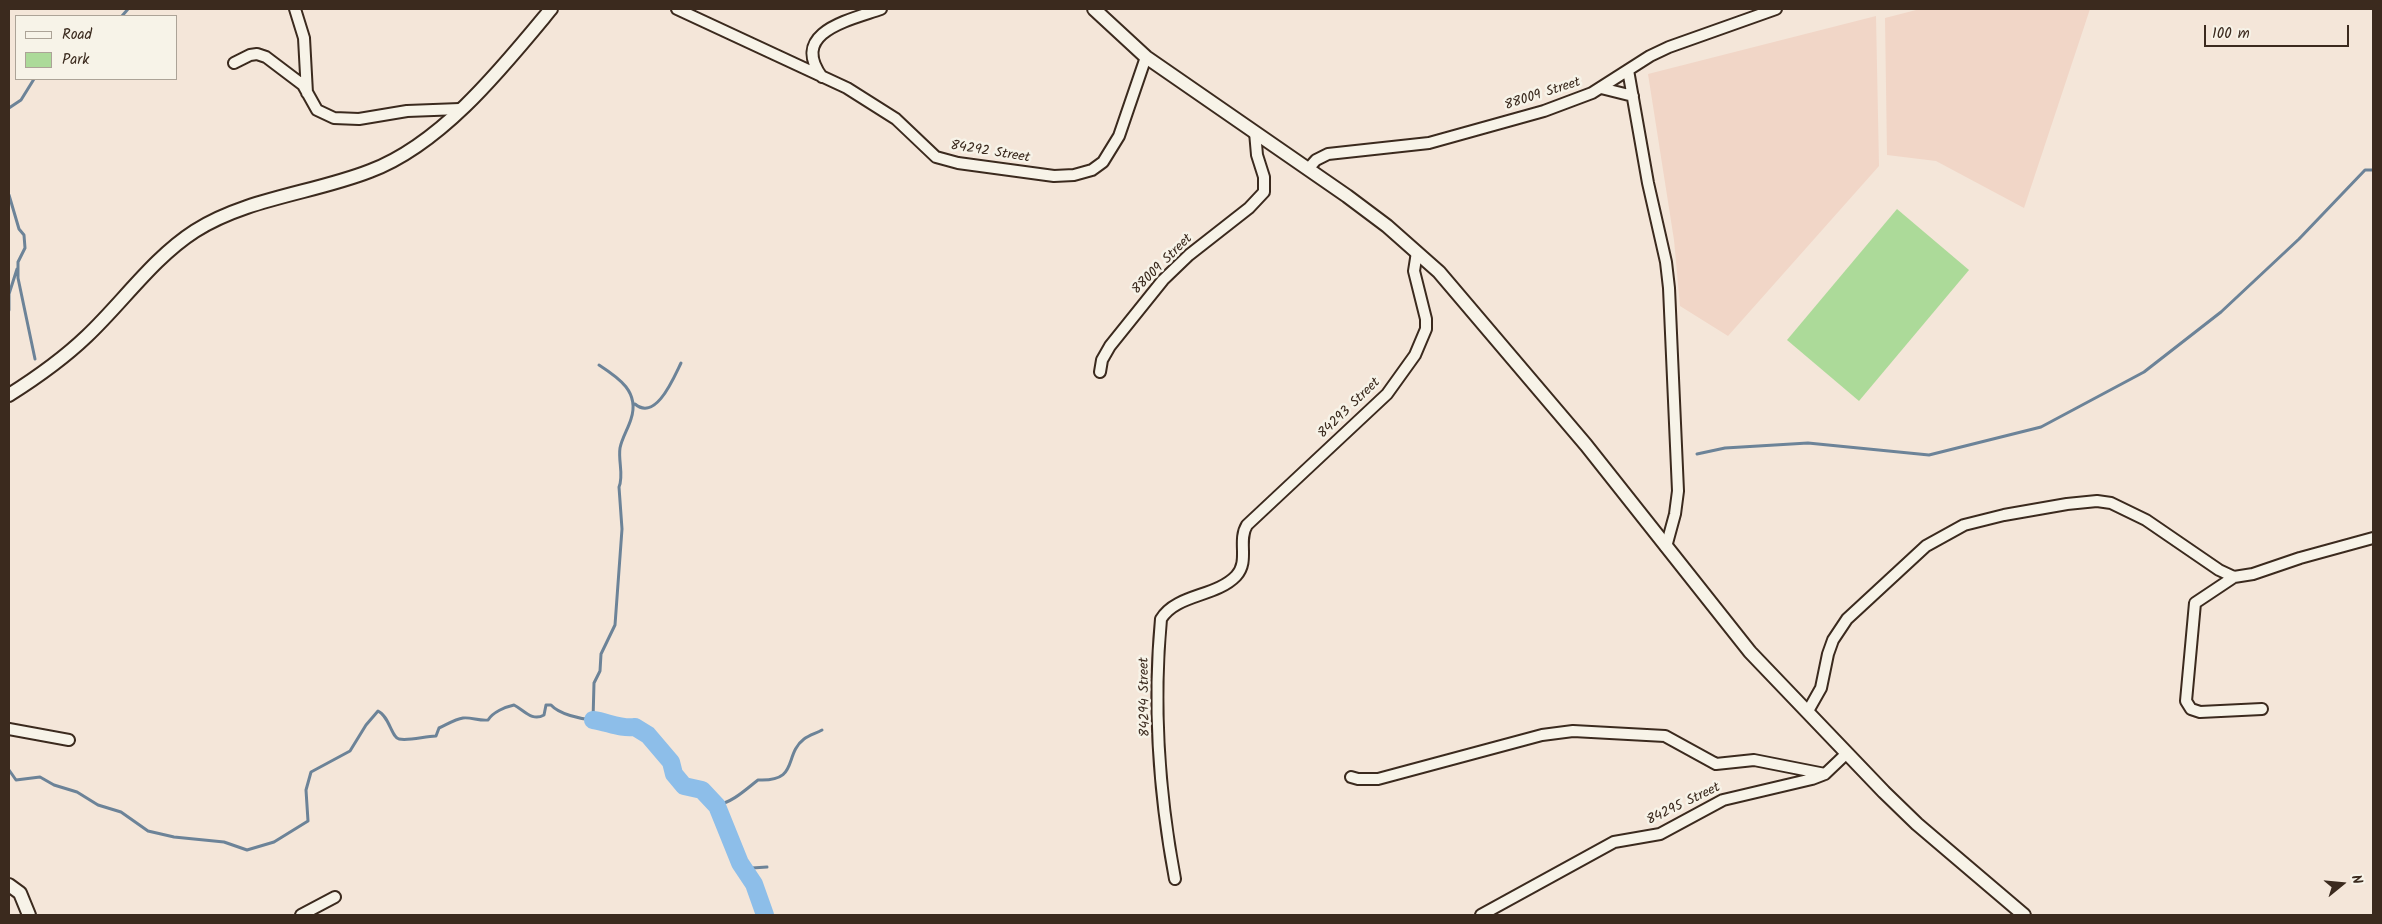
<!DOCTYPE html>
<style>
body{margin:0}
#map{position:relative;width:2382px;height:924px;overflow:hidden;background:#f4e6d9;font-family:Kalam,sans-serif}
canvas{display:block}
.frame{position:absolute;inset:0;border:10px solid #3b2a1e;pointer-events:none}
.legend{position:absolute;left:15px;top:15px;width:162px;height:65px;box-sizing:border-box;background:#f7f3e8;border:1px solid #aca397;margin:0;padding:6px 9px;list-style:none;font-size:15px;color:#3b2a1e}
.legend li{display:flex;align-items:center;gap:10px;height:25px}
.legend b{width:25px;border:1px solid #aca397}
.north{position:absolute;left:2317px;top:859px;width:50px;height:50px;-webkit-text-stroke:4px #f7f3e8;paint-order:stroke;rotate:73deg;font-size:14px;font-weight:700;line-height:20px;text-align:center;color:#3b2a1e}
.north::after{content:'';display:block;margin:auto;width:18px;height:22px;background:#3b2a1e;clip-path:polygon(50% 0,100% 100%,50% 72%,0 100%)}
.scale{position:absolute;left:2204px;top:25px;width:145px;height:22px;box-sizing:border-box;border:2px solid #3b2a1e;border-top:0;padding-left:6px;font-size:15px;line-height:18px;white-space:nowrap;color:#3b2a1e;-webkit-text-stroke:4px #f7f3e8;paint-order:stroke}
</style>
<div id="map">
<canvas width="2382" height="924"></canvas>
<div class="frame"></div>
<ul class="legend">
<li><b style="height:6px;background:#f7f3e8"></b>Road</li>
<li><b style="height:14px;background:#acda99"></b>Park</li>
</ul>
<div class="north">N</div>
<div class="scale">100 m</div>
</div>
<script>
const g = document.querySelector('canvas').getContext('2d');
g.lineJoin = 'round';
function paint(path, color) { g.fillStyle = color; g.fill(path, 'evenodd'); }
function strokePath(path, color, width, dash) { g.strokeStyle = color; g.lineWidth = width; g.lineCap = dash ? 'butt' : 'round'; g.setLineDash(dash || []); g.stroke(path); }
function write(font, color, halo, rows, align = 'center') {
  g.font = font + ' Kalam,sans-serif'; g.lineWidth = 5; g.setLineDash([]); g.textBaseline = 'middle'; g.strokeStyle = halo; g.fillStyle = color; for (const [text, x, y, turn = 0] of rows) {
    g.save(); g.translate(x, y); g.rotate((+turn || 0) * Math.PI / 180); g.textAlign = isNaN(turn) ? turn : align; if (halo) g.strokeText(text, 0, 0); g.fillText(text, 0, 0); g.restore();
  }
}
const built = new Path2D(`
 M1920 9H2090L2024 208 1936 161 1887 155 1885 18Z
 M1876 16 1879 166 1728 336 1680 306 1674 240 1648 74Z`);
const green = new Path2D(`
 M1897 209 1969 270 1859 401 1787 340Z`);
const stream = new Path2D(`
 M122 16 128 9
 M9 108 21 100 34 79
 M9 195 19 229 24 235 25 248 18 262V278L35 359
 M9 310V294L17 269
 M635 404C656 422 674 377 681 363
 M1697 454 1725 448 1808 443 1929 455 2041 427 2144 372 2221 312 2299 239 2365 170H2373
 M9 770 16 780 40 777 54 785 77 792 98 805 121 812 148 831 174 837 224 842 247 850 274 842 308 821 306 790 311 772 350 751 366 725 378 711C389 716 392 738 399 739 410 741 425 736 436 736L439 728C446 725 455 719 463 718 471 717 479 721 488 720 493 712 505 707 514 705 524 710 532 722 544 715L546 705H551C559 714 580 719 593 720L594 683 600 671 601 654 615 625 622 529 619 487C624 475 618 461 620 448 622 438 628 429 631 419 640 392 619 378 599 365
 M717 805C733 802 745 790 758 780 800 782 783 755 804 739 809 735 817 733 822 730
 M747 874 752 868 767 867`);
const river = new Path2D(`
 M593 720C608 722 620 729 635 727L648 735 671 762 674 774 684 786 702 790 717 806 740 863 754 884 765 915`);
const minor = new Path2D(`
 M295 9 304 38 307 93
 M677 9 847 88 896 119 936 157 958 163 1054 176 1074 175 1092 170 1103 162 1119 136 1146 57
 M234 63 250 55 257 54 266 57 303 85 317 110 334 118 359 119 407 111 460 109
 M1628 70 1648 183 1666 262 1669 288 1678 491 1675 514 1666 547
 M822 77C789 32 850 20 881 9
 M1601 88 1633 96
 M1308 169 1316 160 1328 154 1429 143 1544 111 1592 93 1650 56 1669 47 1776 9
 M1100 372 1102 360 1110 346 1163 280 1189 255 1249 208 1264 192V177L1257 155 1255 132
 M2234 577 2195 603 2186 701 2191 709 2200 712 2262 709
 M1808 711 1821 688 1828 654 1833 640 1847 619 1926 546 1964 525 2004 515 2067 504 2097 501 2111 503 2146 520 2219 570 2234 577 2253 574 2300 558 2373 538
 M9 729 69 740
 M1351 777 1358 779H1378L1542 735 1573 731 1665 736 1716 764 1754 760 1825 774
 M1175 879C1159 794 1153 705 1161 619 1176 594 1216 597 1236 576 1250 561 1237 541 1247 525L1387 394 1415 355 1426 329V319L1414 271 1417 252
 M301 915 335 897
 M1481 915 1614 842 1660 834 1723 800 1812 779 1825 774 1846 754`);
const tertiary = new Path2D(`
 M1094 9 1146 57 1347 196 1387 226 1439 272 1586 445 1750 652 1884 792 1917 824 2024 915
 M9 395C36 378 64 358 87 336 123 302 153 258 195 231 247 198 314 193 370 171 442 144 503 67 551 9
 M9 885 20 893 29 915`);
const streetNames = [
 ["88009 Street",1543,95,-18],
 ["84292 Street",990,153,9],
 ["88009 Street",1163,265,-45],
 ["84293 Street",1350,409,-44],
 ["84294 Street",1146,697,-91],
 ["84295 Street",1684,805,-26]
];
paint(built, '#f1d6c7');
paint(green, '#acda99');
strokePath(stream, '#6c8398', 3);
strokePath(river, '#8dbee9', 18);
strokePath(minor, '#3b2a1e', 14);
strokePath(tertiary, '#3b2a1e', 16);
strokePath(minor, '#f7f3e8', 10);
strokePath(tertiary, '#f7f3e8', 12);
write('14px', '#3b2a1e', '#f7f3e8', streetNames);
</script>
